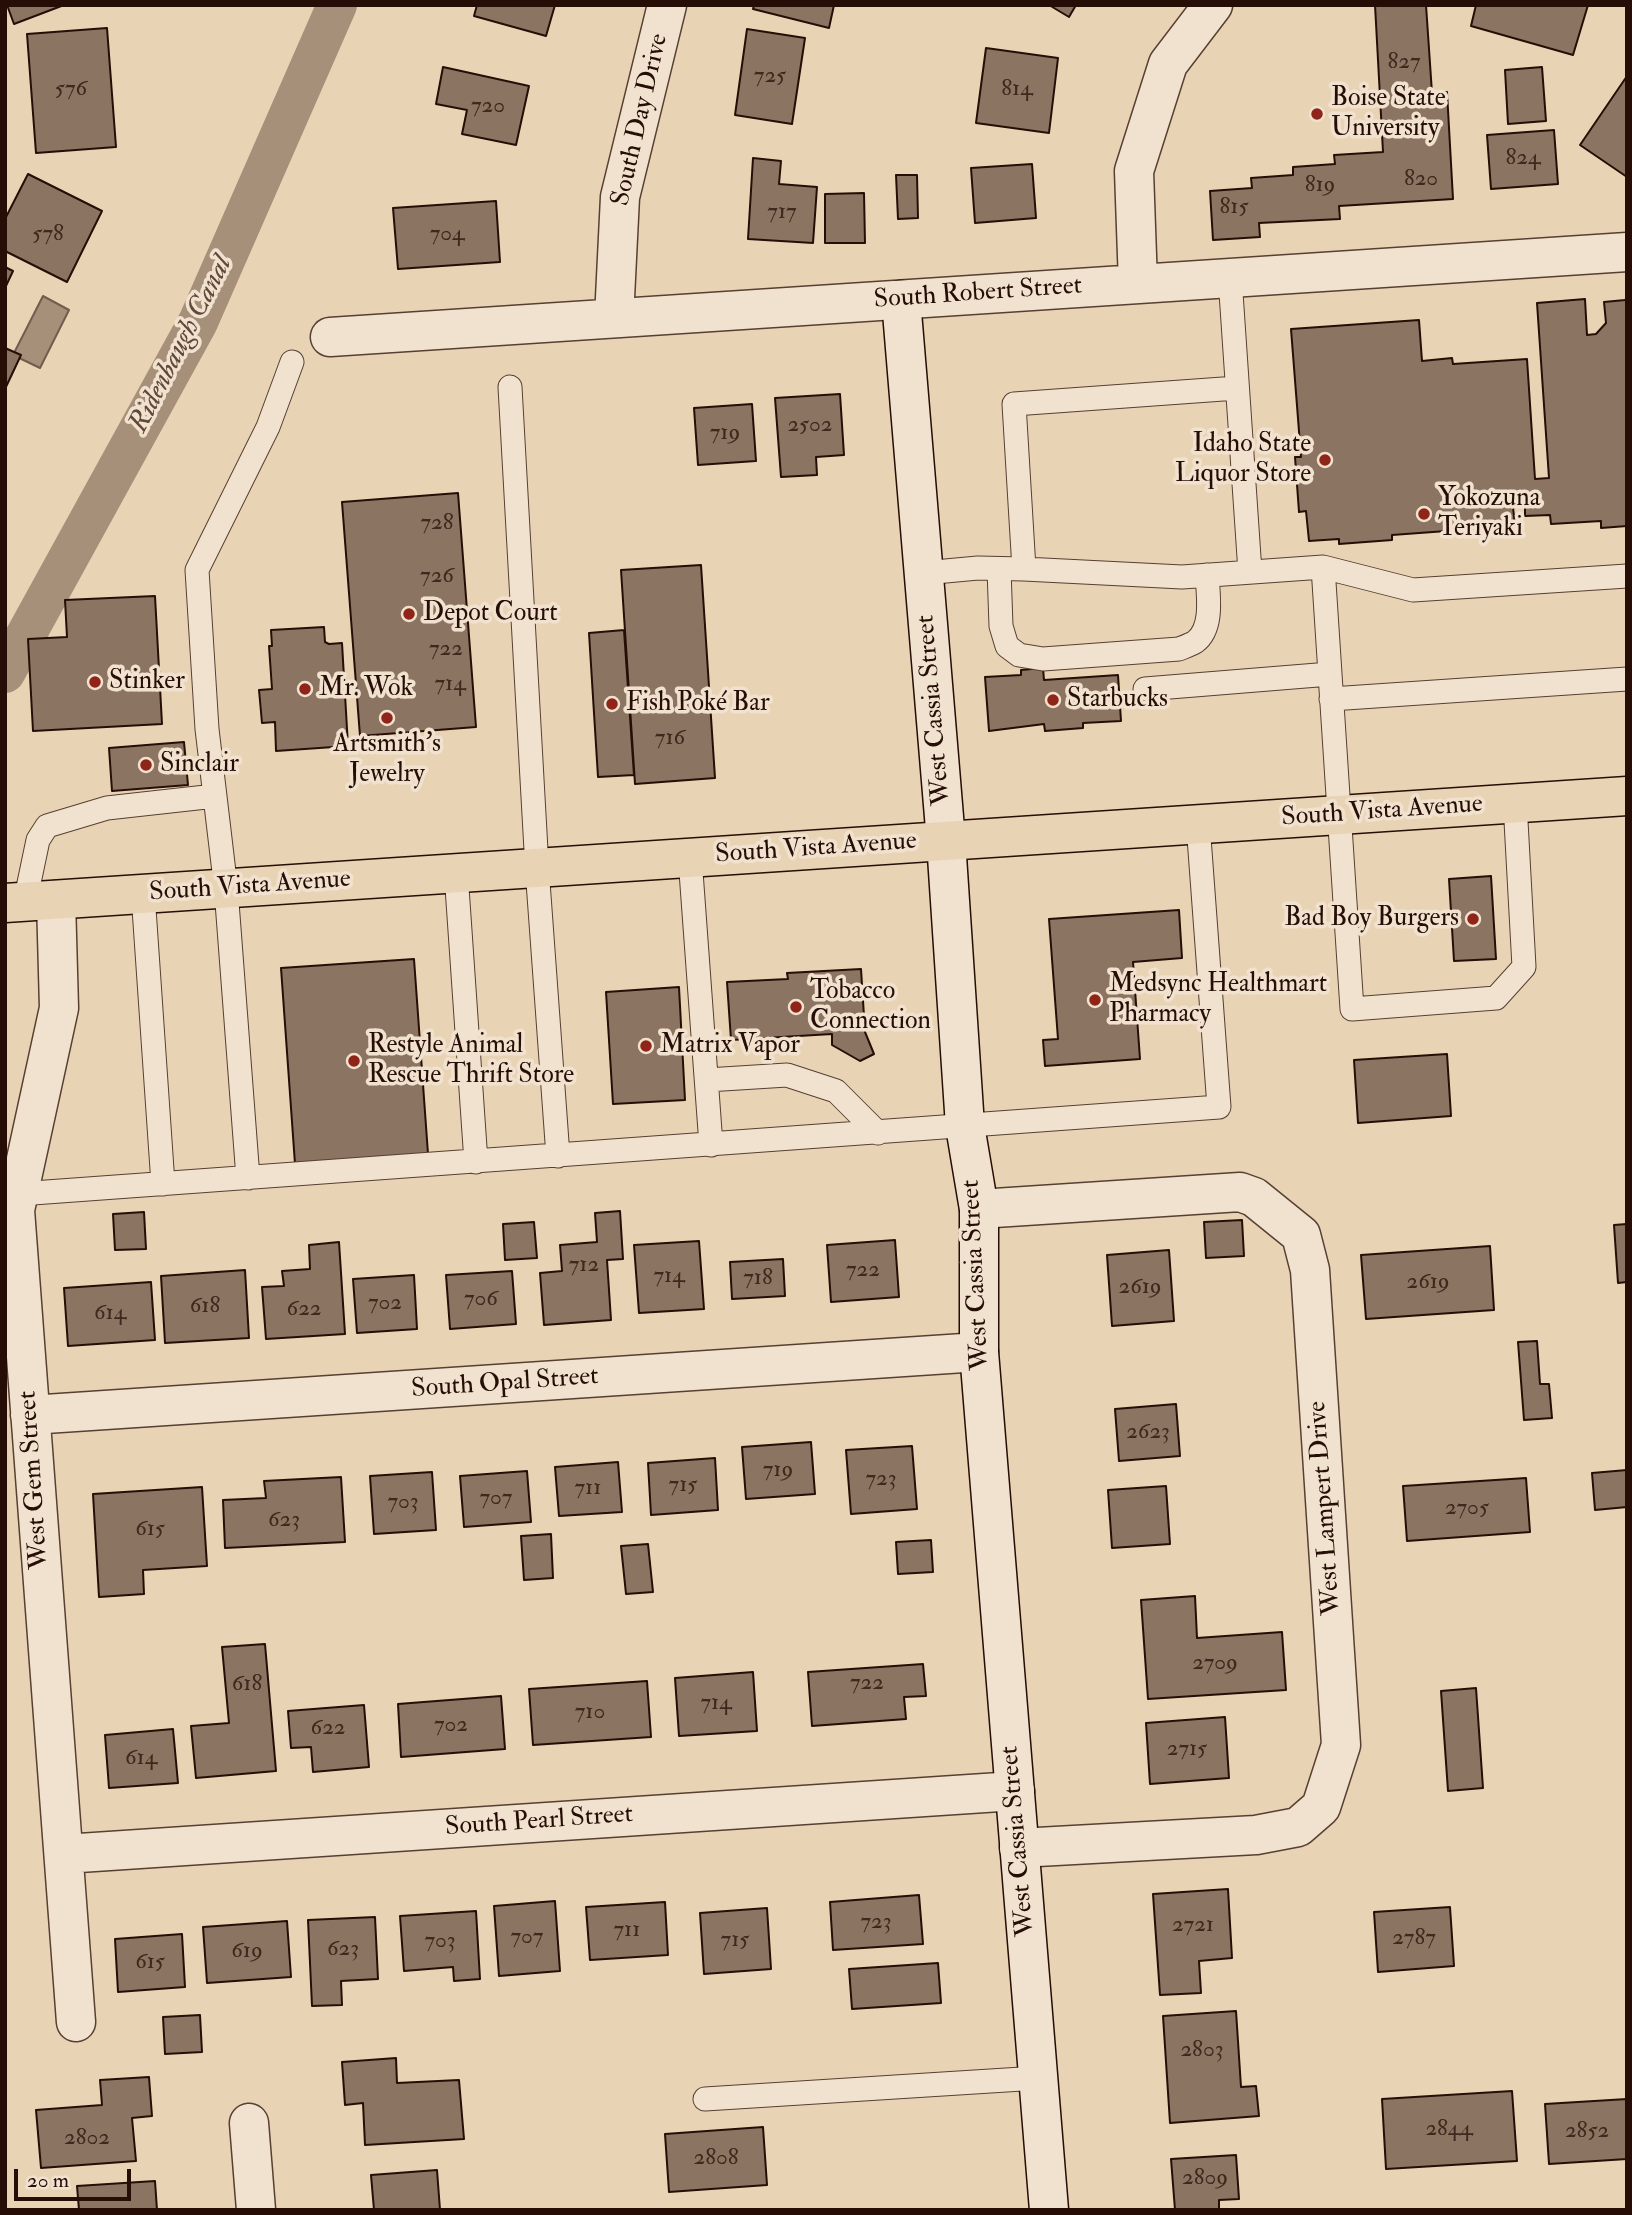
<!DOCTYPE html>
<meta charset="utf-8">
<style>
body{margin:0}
#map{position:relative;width:1632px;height:2215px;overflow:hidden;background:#e9d3b5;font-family:"IM FELL Double Pica",serif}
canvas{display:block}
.frame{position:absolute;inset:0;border:7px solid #260e06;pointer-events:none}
.scale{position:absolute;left:14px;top:2169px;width:117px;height:32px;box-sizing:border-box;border:4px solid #260e06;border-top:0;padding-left:9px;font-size:21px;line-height:24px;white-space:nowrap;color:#260e06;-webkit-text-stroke:5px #f1e2cf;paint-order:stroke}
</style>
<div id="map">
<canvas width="1632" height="2215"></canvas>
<div class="frame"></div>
<div class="scale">20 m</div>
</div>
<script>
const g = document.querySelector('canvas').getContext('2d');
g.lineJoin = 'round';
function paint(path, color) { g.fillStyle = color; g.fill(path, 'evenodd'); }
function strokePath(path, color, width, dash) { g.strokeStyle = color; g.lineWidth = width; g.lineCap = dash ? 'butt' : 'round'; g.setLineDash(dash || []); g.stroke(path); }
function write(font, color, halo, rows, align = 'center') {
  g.font = font + ' "IM FELL Double Pica",serif'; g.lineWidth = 7; g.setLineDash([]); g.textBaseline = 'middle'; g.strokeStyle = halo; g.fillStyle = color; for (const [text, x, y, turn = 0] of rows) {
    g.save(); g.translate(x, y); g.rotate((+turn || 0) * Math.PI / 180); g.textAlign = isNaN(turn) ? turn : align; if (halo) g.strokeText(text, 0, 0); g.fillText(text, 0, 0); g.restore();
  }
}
const water = new Path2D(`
 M43 296 69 310 40 368 13 355Z`);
const canal = new Path2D(`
 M5 673 198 322 337 5`);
const building = new Path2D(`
 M7 5H64L14 24Z
 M477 5H555L546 36 474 16Z
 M754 5H834L829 28 753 9Z
 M1049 5H1076L1069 17Z
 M1375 5H1426L1432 93 1447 92 1453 199 1339 206 1340 219 1259 223 1260 237 1213 240 1210 191 1252 188 1251 178 1293 175V167L1335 164 1334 155 1383 152Z
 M1476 5H1588L1573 55 1471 26Z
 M107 28 116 147 36 153 27 34Z
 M747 29 805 38 792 124 735 115Z
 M986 48 1058 58 1049 133 976 123Z
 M443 67 529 86 516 145 462 134 467 110 436 104Z
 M1542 67 1546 121 1508 124 1505 70Z
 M1627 76V177L1580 145Z
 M1554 130 1558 184 1491 189 1487 135Z
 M753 158 781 161 779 184 817 187 813 243 748 239Z
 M1032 164 1036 218 975 223 971 168Z
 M28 174 102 211 67 282 5 251V219Z
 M896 175H917L918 218 898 219Z
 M864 193 865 243H825V194Z
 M496 201 500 262 398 269 393 208Z
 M5 267 13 271 5 288Z
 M1627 298V526L1601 528V521L1551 524 1550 515 1525 516V506L1513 507 1515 526 1392 535V540L1339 544V539L1309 541 1306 511 1299 512 1295 457H1301L1291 329 1419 320 1422 361 1452 358 1453 364 1527 359 1535 479 1549 478 1537 303 1585 299 1587 335 1596 334 1606 323 1604 302 1625 300Z
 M5 348 21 355 5 389Z
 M840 394 844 455 816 457 817 475 781 477 775 398Z
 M752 404 756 461 698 465 694 408Z
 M458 493 476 727 360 736 342 502Z
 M701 565 715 778 635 784 621 570Z
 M155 596 162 724 33 731 28 639 67 637 65 600Z
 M324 627 325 642 329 644 342 643 348 746 276 751 275 722 262 723 259 690 272 689 269 646H272L271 630Z
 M624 630 634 775 598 777 589 633Z
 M1043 668 1044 680 1118 675 1121 721 1083 723V728L1045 731 1044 724 989 731 985 677 1021 675V670Z
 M184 742 188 785 112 791 109 748Z
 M1491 876 1496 959 1454 961 1449 879Z
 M1179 910 1182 958 1133 962 1140 1059 1045 1066 1043 1040 1058 1039 1049 919Z
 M414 959 428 1154 295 1164 281 968Z
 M861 969 865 1032 874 1054 860 1061 832 1045V1034L731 1040 727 982 788 979 787 973Z
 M679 987 685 1100 613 1104 606 992Z
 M1447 1054 1451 1116 1358 1123 1354 1060Z
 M620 1211 623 1259 607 1260 611 1320 544 1325 540 1273 562 1271 560 1245 597 1242 595 1213Z
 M144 1212 146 1249 115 1250 113 1214Z
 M1242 1220 1244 1256 1206 1258 1204 1222Z
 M534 1222 537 1258 505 1260 503 1224Z
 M1627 1224V1282L1618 1283 1614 1225Z
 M895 1240 899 1297 831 1302 827 1245Z
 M699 1241 704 1309 639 1313 634 1245Z
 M339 1242 345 1334 266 1339 262 1287 284 1286 282 1271 310 1269 309 1245Z
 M1490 1246 1494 1310 1366 1319 1361 1255Z
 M1169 1250 1174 1321 1112 1326 1107 1255Z
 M783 1259 785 1296 732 1299 730 1262Z
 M245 1270 249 1338 165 1343 161 1276Z
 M512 1271 516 1324 450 1329 446 1275Z
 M414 1275 417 1329 357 1333 353 1279Z
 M151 1282 155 1340 68 1346 64 1288Z
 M1537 1341 1540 1384H1549L1552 1418 1524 1420 1518 1342Z
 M1176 1404 1180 1456 1119 1461 1115 1409Z
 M811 1442 815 1494 746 1499 742 1447Z
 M912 1446 917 1509 851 1514 846 1450Z
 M715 1458 718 1510 651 1515 648 1463Z
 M618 1462 622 1512 559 1516 555 1467Z
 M1627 1470V1507L1595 1510 1592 1473Z
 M527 1471 531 1522 464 1527 460 1476Z
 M432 1472 436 1530 374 1534 370 1476Z
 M341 1477 345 1542 225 1548 223 1500 266 1498 264 1481Z
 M1526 1478 1530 1532 1407 1541 1403 1486Z
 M1166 1486 1170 1544 1112 1548 1108 1490Z
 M202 1487 207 1566 143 1570 144 1594 99 1597 93 1494Z
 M551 1534 553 1578 524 1580 521 1536Z
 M931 1540 933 1572 898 1574 896 1542Z
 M648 1544 653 1592 626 1594 621 1546Z
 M1195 1596 1197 1638 1282 1632 1286 1690 1148 1699 1141 1600Z
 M265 1644 276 1771 196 1778 191 1726 229 1723 222 1647Z
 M923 1664 926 1696 904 1697 906 1719 812 1726 808 1672Z
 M753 1672 757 1731 679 1736 675 1678Z
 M647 1681 651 1737 533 1745 529 1689Z
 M1476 1688 1483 1788 1448 1791 1441 1691Z
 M501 1696 505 1749 401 1757 398 1704Z
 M364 1705 369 1767 313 1772 311 1747 291 1748 288 1711Z
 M1225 1717 1229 1778 1150 1784 1146 1723Z
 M173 1729 178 1783 109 1788 105 1735Z
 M1228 1889 1232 1958 1199 1961 1201 1993 1160 1995 1153 1894Z
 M919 1895 923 1944 833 1950 830 1902Z
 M555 1901 560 1971 499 1976 494 1906Z
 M665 1902 668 1955 590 1960 586 1907Z
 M1450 1907 1454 1966 1378 1972 1374 1912Z
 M767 1908 771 1969 704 1974 700 1913Z
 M476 1911 480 1979 454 1981 453 1967 404 1971 400 1916Z
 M375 1917 378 1979 341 1981 342 2005 312 2006 308 1920Z
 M287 1921 291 1977 207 1983 203 1927Z
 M182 1934 185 1987 118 1992 115 1939Z
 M938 1963 941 2003 852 2009 849 1969Z
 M1236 2011 1241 2087 1256 2086 1259 2116 1170 2123 1163 2016Z
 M200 2015 202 2052 165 2054 163 2017Z
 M396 2058 397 2083 459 2080 464 2139 365 2145 363 2103 345 2105 342 2062Z
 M149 2077 152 2116 132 2118 136 2161 41 2168 36 2110 102 2105 100 2080Z
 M1512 2091 1517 2161 1386 2169 1382 2099Z
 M1627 2099V2159L1549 2164 1545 2104Z
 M763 2127 767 2185 669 2192 665 2134Z
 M1236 2155 1239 2199 1219 2200V2210H1175L1171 2159Z
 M437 2170 440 2210H374L371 2175Z
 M155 2181 157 2210H79L77 2186Z`);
const lane = new Path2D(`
 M1230 278 1250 572
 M510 387 537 868 558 1156
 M1323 567 1352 1009 1496 998 1524 967 1515 803
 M999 569 1001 626 1007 646 1019 655 1043 659 1179 649C1184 647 1190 645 1195 642 1214 628 1208 594 1207 575
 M1024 569 1014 404 1237 388
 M924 573 978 568 1024 569 1182 577 1323 567 1413 590 1627 576
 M1145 689 1330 674
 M1331 699 1627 679
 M690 858 711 1145
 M456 873 476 1162
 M143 894 163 1184
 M25 902 38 840 47 826 107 808 215 796
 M707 1080 787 1075 836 1091 878 1133
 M248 1178 226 889 207 729 197 570 268 427 292 362
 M19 1194 1219 1107 1198 824
 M705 2099 1038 2078`);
const street = new Path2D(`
 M1138 284 1134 171 1168 64 1213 5
 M614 318 620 197 667 5
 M330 337 1627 252
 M56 900 59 1008 15 1210 76 2022
 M979 1209 1240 1192 1254 1197 1301 1235 1310 1270 1341 1745 1321 1807 1298 1827 1256 1835 1019 1848
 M30 1415 979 1352
 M64 1854 1015 1791
 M249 2123 256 2210`);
const secondary = new Path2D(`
 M901 300 946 841 965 1126 979 1209V1352L1049 2210`);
const primary = new Path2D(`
 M5 903 1627 796`);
const markers = [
 [1317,114,7,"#8f2418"],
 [1325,460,7,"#8f2418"],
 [1424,514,7,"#8f2418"],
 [409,614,7,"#8f2418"],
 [95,682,7,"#8f2418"],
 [305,689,7,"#8f2418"],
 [1053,700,7,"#8f2418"],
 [612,704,7,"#8f2418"],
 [387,718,7,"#8f2418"],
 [146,765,7,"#8f2418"],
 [1473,919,7,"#8f2418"],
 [1095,1000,7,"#8f2418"],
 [796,1007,7,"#8f2418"],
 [646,1046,7,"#8f2418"],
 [354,1061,7,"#8f2418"]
];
const numberNames = [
 ["827",1404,63],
 ["725",770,77],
 ["576",71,90],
 ["814",1017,90],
 ["720",488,107],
 ["824",1523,159],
 ["820",1421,180],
 ["819",1320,186],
 ["815",1234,208],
 ["717",782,213],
 ["578",48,235],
 ["704",447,235],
 ["2502",810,426],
 ["719",725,434],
 ["728",437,524],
 ["726",437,577],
 ["722",446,650],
 ["714",450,685],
 ["716",670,739],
 ["712",584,1266],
 ["722",863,1271],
 ["714",669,1277],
 ["718",758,1279],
 ["2619",1428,1283],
 ["2619",1140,1288],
 ["706",481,1300],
 ["702",385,1304],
 ["618",205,1307],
 ["622",304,1310],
 ["614",110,1314],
 ["2623",1148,1433],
 ["719",778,1471],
 ["723",881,1480],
 ["715",683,1486],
 ["711",588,1489],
 ["707",496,1499],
 ["703",403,1503],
 ["2705",1467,1509],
 ["623",284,1521],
 ["615",150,1530],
 ["2709",1215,1664],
 ["722",867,1684],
 ["618",247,1685],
 ["714",716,1704],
 ["710",590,1713],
 ["702",451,1726],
 ["622",328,1729],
 ["2715",1187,1750],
 ["614",141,1759],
 ["723",876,1923],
 ["2721",1193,1926],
 ["711",627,1931],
 ["707",527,1938],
 ["2787",1414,1939],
 ["715",735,1941],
 ["703",440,1942],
 ["623",343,1950],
 ["619",247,1952],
 ["615",150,1963],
 ["2803",1202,2051],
 ["2844",1449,2130],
 ["2852",1587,2132],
 ["2802",87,2139],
 ["2808",716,2159],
 ["2809",1205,2179]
];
const poiNames = [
 ["Boise State",1331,99],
 ["University",1331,129],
 ["Idaho State",1311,445,"right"],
 ["Liquor Store",1311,475,"right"],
 ["Yokozuna",1438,499],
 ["Teriyaki",1438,529],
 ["Depot Court",423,614],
 ["Stinker",109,682],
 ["Mr. Wok",319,689],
 ["Starbucks",1067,700],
 ["Fish Poké Bar",626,704],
 ["Artsmith's",387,745,"center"],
 ["Jewelry",387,775,"center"],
 ["Sinclair",160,765],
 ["Bad Boy Burgers",1459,919,"right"],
 ["Medsync Healthmart",1109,985],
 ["Pharmacy",1109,1015],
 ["Tobacco",810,992],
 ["Connection",810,1022],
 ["Restyle Animal",368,1046],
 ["Rescue Thrift Store",368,1076],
 ["Matrix Vapor",660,1046]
];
const streetNames = [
 ["South Day Drive",641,120,-77],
 ["South Robert Street",978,294,-4],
 ["West Cassia Street",935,710,-95],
 ["South Vista Avenue",1382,812,-4],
 ["South Vista Avenue",816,849,-4],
 ["South Vista Avenue",250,887,-4],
 ["West Cassia Street",977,1275,-93],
 ["South Opal Street",505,1384,-4],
 ["West Gem Street",35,1480,-94],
 ["West Lampert Drive",1326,1508,-94],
 ["South Pearl Street",539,1822,-4],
 ["West Cassia Street",1019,1841,-95]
];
const waterNames = [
 ["Ridenbaugh Canal",182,345,-63]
];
paint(water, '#a7907a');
strokePath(water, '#735c4c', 2);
strokePath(canal, '#a7907a', 40);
paint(building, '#8b7461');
strokePath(building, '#260e06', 2);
strokePath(lane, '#573f32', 25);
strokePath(street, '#573f32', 41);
strokePath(secondary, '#260e06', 41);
strokePath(primary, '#260e06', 41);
strokePath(lane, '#f1e2cf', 23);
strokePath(street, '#f1e2cf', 38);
strokePath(secondary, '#f1e2cf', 38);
strokePath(primary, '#e9d3b5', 38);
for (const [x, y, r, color] of markers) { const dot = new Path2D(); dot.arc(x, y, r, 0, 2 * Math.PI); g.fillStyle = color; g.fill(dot); strokePath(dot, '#f1e2cf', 2.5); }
write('23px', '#3f281d', null, numberNames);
write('26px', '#260e06', '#f1e2cf', poiNames, 'left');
write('26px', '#260e06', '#f1e2cf', streetNames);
write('italic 28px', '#60483a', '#f1e2cf', waterNames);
</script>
